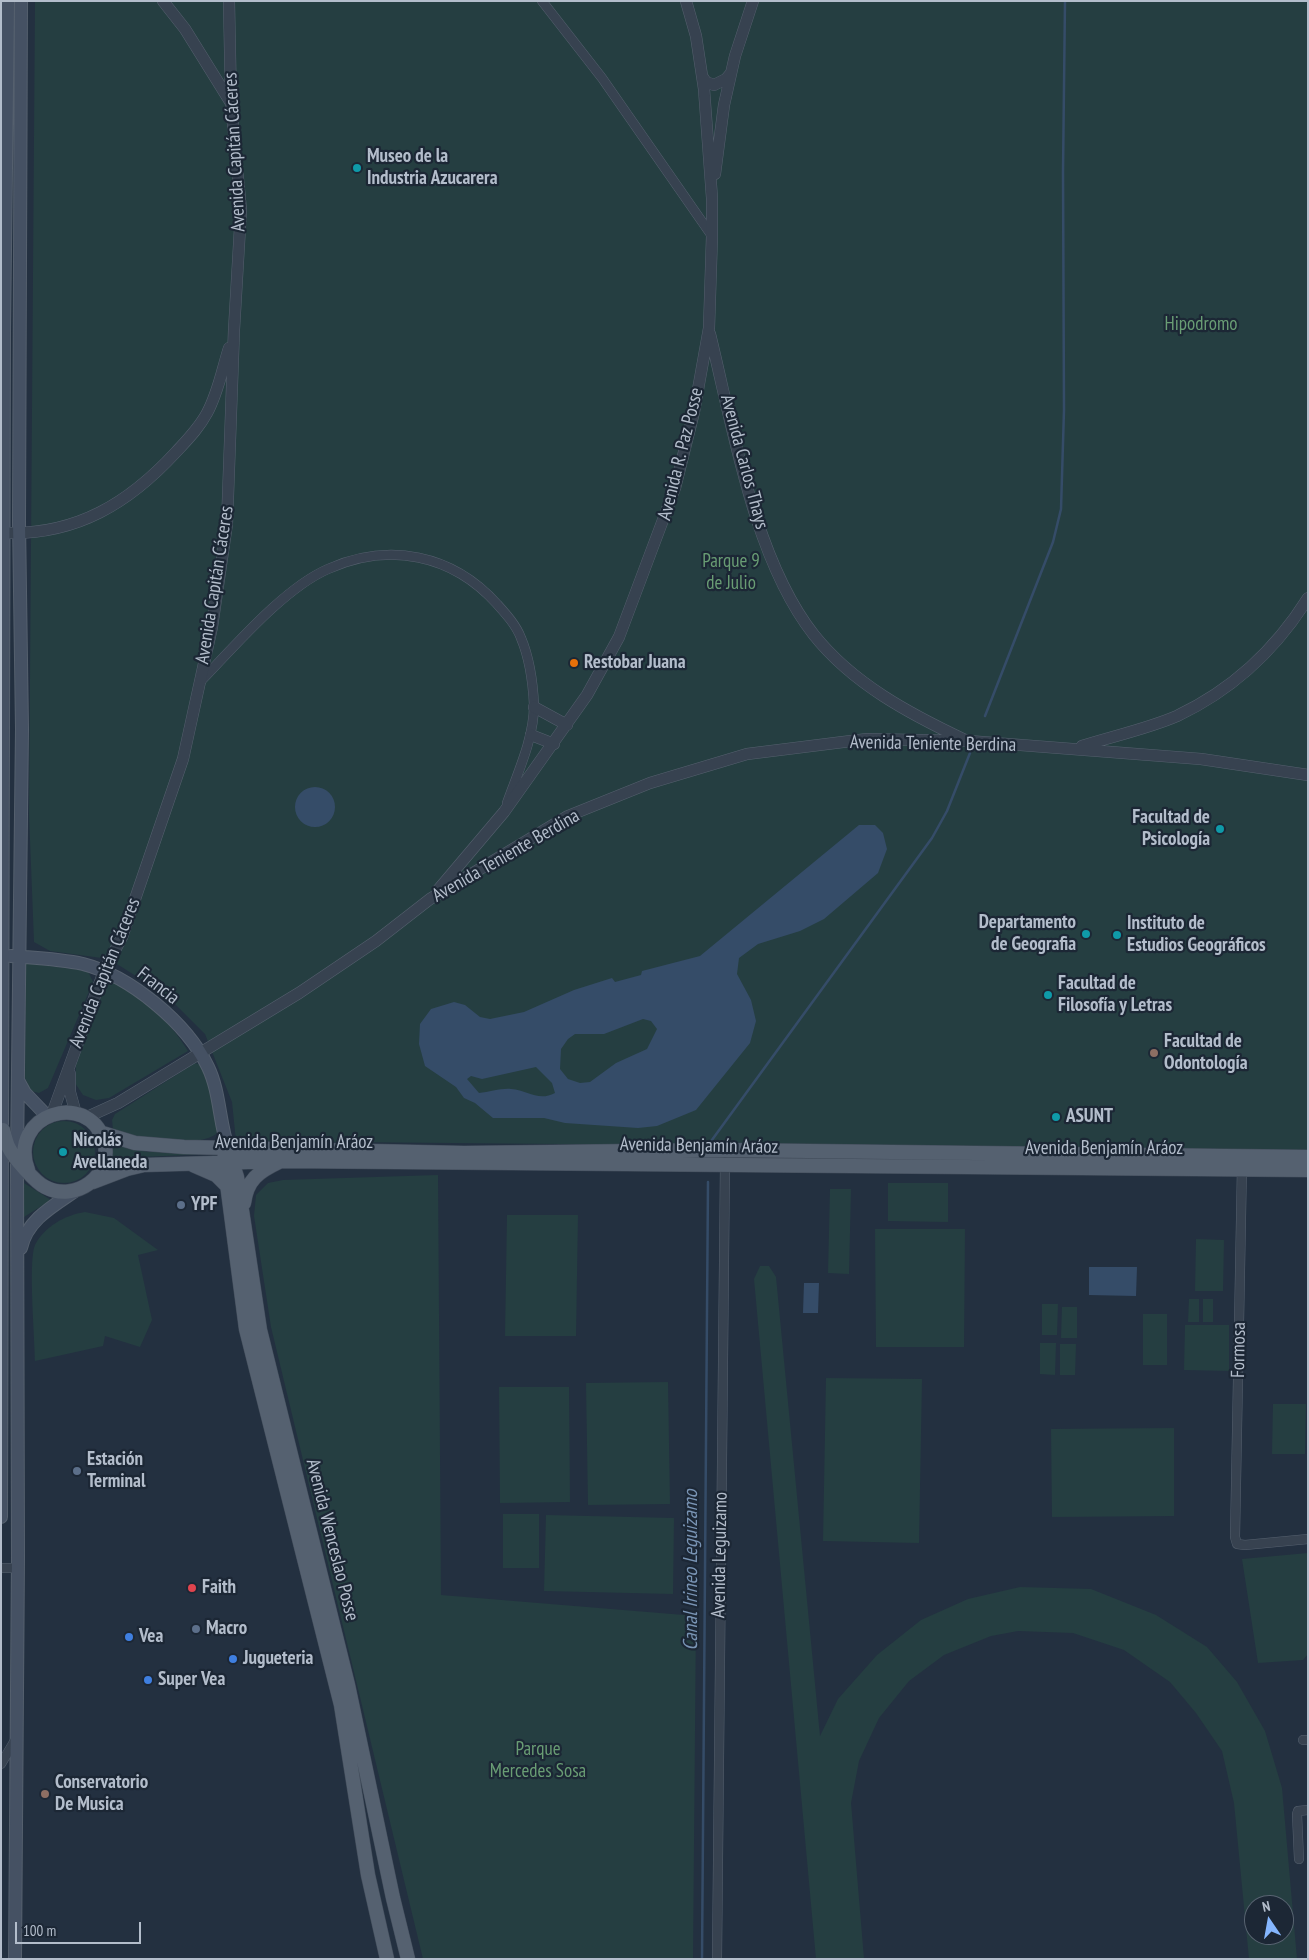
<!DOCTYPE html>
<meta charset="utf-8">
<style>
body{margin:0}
#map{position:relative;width:1309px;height:1960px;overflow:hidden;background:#233040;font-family:"PT Sans Narrow",sans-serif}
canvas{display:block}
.frame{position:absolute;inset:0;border:2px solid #b3bdcb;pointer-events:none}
.north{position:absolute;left:1244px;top:1895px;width:50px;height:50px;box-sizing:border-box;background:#1c2735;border:1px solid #586371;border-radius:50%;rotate:348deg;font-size:14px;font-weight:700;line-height:20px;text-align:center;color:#b3bdcb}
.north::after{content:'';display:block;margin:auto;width:18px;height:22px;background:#85b6fe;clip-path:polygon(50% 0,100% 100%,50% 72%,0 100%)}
.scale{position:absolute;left:15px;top:1922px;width:126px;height:22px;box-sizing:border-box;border:2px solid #b3bdcb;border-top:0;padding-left:6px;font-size:15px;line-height:18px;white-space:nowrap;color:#b3bdcb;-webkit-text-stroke:4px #1c2735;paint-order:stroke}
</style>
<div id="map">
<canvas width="1309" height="1960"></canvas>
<div class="frame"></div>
<div class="north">N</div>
<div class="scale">100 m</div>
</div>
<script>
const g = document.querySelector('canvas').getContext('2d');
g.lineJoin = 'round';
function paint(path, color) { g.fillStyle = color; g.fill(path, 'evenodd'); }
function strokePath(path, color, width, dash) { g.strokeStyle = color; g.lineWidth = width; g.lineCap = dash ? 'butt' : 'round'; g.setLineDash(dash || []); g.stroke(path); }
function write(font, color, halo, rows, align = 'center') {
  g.font = font + ' "PT Sans Narrow",sans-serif'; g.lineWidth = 4.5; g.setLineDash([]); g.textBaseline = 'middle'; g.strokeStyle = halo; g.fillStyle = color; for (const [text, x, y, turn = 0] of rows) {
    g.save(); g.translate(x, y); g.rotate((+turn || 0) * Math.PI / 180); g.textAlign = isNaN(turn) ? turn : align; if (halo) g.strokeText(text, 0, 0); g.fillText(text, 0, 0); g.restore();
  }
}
const green = new Path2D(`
 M35 1H1308V1151L236 1141 232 1102 205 1034 166 995 109 959 50 951 34 942 29 814Z
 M26 963 88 971 93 982 48 1088 39 1093 31 1091 25 1078Z
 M108 978C142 999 167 1016 188 1051L109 1098 96 1100 83 1095 75 1083 76 1065Z
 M195 1063 201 1065 209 1085 218 1127 216 1134C197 1148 132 1142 113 1129L112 1120 115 1114Z
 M33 1152a31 31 0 1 1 62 0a31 31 0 1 1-62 0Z
 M110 1142 147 1152H210V1154L141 1157 112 1162 109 1161Z
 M438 1175 441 1595 696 1616 693 1959H423L271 1327 254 1216 256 1195 268 1183 283 1180Z
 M24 1183 51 1200 24 1217Z
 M888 1183H948V1222L888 1221Z
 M830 1189H851L849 1274 828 1273Z
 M85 1212 114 1218 158 1250 138 1255 152 1320 140 1347 105 1336 103 1346 35 1361C35 1339 28 1262 35 1245 44 1227 65 1215 85 1212Z
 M507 1215H578L576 1336H505Z
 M875 1229H965L964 1347H876Z
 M1196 1239 1224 1240 1223 1291H1195Z
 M760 1266H769L776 1277 820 1736 838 1699 877 1655 921 1620 968 1599 1020 1587 1091 1589 1156 1615 1207 1647 1237 1682 1265 1731 1282 1788 1297 1959H1249L1234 1803 1222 1751 1196 1713 1170 1682 1124 1650 1073 1633 1018 1631 991 1636 944 1655 909 1681 879 1718 859 1761 851 1803 864 1959H816L754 1279ZM1254 1905H1284V1935H1254Z
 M1189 1299H1199V1322H1188Z
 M1203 1299H1213V1322H1203Z
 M1042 1304H1058L1057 1335H1042Z
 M1062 1307H1077V1338H1061Z
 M1143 1314H1167V1365H1143Z
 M1185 1325H1229V1371L1184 1370Z
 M1040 1343H1056L1055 1375 1040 1374Z
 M1060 1344H1076L1075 1375H1060Z
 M826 1378 922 1379 919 1543 823 1541Z
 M668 1382 670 1504 588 1505 586 1383Z
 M499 1387H569L570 1502 500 1503Z
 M1273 1404H1306L1305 1454H1272Z
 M1174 1428V1516L1052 1517 1051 1429Z
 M503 1514H539V1568H503Z
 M546 1515 674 1518 673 1594 544 1591Z
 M1308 1553V1654L1303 1660 1258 1663 1242 1559Z`);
const water = new Path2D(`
 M295 807a20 20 0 1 1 40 0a20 20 0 1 1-40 0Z
 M859 825H875L883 833 887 849 878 873 824 919 800 931 758 944 739 958 737 974 751 1000 756 1021 750 1043 696 1110 657 1126 638 1128 565 1123 544 1118H493L475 1103 464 1098 456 1087 425 1066 419 1044 420 1024 431 1009 454 1002 465 1005 480 1017 490 1019 524 1012 574 990 612 978 615 982 641 975 642 971 700 956ZM643 1019 651 1021 657 1029 647 1049 616 1063 590 1082 580 1083 568 1079 560 1069 561 1049 568 1039 575 1034H604ZM536 1067 552 1083 555 1093C538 1102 528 1090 511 1089 502 1088 489 1092 479 1093L467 1079 471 1076 482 1079Z
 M1089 1267H1137L1136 1296 1089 1295Z
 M804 1283H819L818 1313H803Z`);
const stream = new Path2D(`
 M985 716 1053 542 1061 509 1064 410 1063 172 1065 1
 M709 1144 932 838 947 811 970 753
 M702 1959 708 1182`);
const minor = new Path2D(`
 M542 1 602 78 712 236
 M200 682C234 647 284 588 328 569 389 542 452 554 497 604 506 614 516 625 521 638 529 657 533 684 534 705 534 738 518 772 507 803
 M1242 1165 1235 1537 1237 1544 1245 1545 1308 1539
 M1 1568H18
 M1303 1740H1308
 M1 1764 17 1737
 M1299 1859 1297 1814 1298 1811 1308 1810
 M717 1959 725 1162`);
const tertiary = new Path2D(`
 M163 1 185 29 231 103
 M702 76 706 82 714 85 726 79 731 73
 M715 174 724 105 735 56 753 1
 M710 334C733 428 754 559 814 635 853 684 910 714 965 740
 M5 533C77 535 129 503 176 452 188 439 199 428 207 413 218 393 222 370 229 348
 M534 707 567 725
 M531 735 554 744
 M1082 746C1113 736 1147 729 1177 716 1232 690 1276 649 1308 598
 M438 890 504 812 587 695 619 637 675 488 694 412 709 328 712 236V198L704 89 696 36 686 1
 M70 1074V1092L76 1114
 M52 1114 104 971 122 937 183 759 212 627 227 524 234 330 241 210 231 103 229 1
 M85 1118 118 1103 299 993 376 941 430 899 568 816 650 783 747 754 867 739 969 741 1201 759 1308 775`);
const secondary = new Path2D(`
 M11 956C36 958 60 959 83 964 130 976 187 1023 208 1067 220 1092 219 1121 228 1148
 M19 1082 25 1093 47 1116
 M21 1248C27 1220 53 1206 75 1191
 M1 1517 4 332 8 1
 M15 1959 18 1557 17 1156 22 729 19 522 21 1`);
const primary = new Path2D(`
 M3 1130C5 1136 6 1143 9 1148 13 1157 36 1183 45 1187 75 1203 114 1176 104 1141 88 1089 7 1114 28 1170
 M99 1132 135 1143 184 1147 464 1153 725 1150 1308 1157
 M225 1152 224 1161 246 1329 341 1705 368 1875 387 1959
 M230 1155 237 1177 260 1330 348 1685 393 1898 408 1959
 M193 1165 216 1175 228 1187
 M93 1182 127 1169 144 1165 283 1161 1308 1170
 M244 1203C247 1180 258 1172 279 1162`);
const markers = [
 [357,168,5,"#0f9aa8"],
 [574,663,5,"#e8710a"],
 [1220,829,5,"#0f9aa8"],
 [1086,934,5,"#0f9aa8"],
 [1117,935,5,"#0f9aa8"],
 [1048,995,5,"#0f9aa8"],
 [1154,1053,5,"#8d6e63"],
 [1056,1117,5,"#0f9aa8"],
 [63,1152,5,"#0f9aa8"],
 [181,1205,5,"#5c6f8a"],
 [77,1471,5,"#5c6f8a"],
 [192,1588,5,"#e0444e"],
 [196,1629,5,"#5c6f8a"],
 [129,1637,5,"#3f7fe0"],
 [233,1659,5,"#3f7fe0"],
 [148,1680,5,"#3f7fe0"],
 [45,1794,5,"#8d6e63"]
];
const streetNames = [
 ["Avenida Capitán Cáceres",235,152,-93],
 ["Avenida R. Paz Posse",681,454,-76],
 ["Avenida Carlos Thays",744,462,75],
 ["Avenida Capitán Cáceres",215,585,-81],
 ["Avenida Teniente Berdina",933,744,1],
 ["Avenida Teniente Berdina",506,856,-30],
 ["Avenida Capitán Cáceres",105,973,-68],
 ["Francia",158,986,38],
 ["Avenida Benjamín Aráoz",294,1143],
 ["Avenida Benjamín Aráoz",699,1146,1],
 ["Avenida Benjamín Aráoz",1104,1149],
 ["Formosa",1239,1350,-89],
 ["Avenida Wenceslao Posse",332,1540,76],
 ["Avenida Leguizamo",720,1555,-89]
];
const poiNames = [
 ["Museo de la",367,157],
 ["Industria Azucarera",367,179],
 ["Restobar Juana",584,663],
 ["Facultad de",1210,818,"right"],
 ["Psicología",1210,840,"right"],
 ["Departamento",1076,923,"right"],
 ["de Geografia",1076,945,"right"],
 ["Instituto de",1127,924],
 ["Estudios Geográficos",1127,946],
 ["Facultad de",1058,984],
 ["Filosofía y Letras",1058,1006],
 ["Facultad de",1164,1042],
 ["Odontología",1164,1064],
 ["ASUNT",1066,1117],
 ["Nicolás",73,1141],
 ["Avellaneda",73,1163],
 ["YPF",191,1205],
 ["Estación",87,1460],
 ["Terminal",87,1482],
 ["Faith",202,1588],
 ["Macro",206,1629],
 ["Vea",139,1637],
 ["Jugueteria",243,1659],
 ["Super Vea",158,1680],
 ["Conservatorio",55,1783],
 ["De Musica",55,1805]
];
const parkNames = [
 ["Hipodromo",1201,325],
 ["Parque 9",731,562],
 ["de Julio",731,584],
 ["Parque",538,1750],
 ["Mercedes Sosa",538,1772]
];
const waterNames = [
 ["Canal Irineo Leguizamo",691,1570,-90]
];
paint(green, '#253e41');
paint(water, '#354c68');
strokePath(stream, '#354c68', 2.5);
strokePath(minor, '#55606e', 10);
strokePath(tertiary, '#55606e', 12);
strokePath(secondary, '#55606e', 14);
strokePath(primary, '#404b59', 15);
strokePath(minor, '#374250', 9);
strokePath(tertiary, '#374250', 11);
strokePath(secondary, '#455163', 12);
strokePath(primary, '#556170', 14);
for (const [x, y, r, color] of markers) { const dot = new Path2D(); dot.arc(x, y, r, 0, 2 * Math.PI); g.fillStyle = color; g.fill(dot); strokePath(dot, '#1c2735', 2); }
write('19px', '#b3bdcb', '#1c2735', streetNames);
write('bold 19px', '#b3bdcb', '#1c2735', poiNames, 'left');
write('19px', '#699d74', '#1c2735', parkNames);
write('italic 20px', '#7994b4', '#1c2735', waterNames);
</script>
